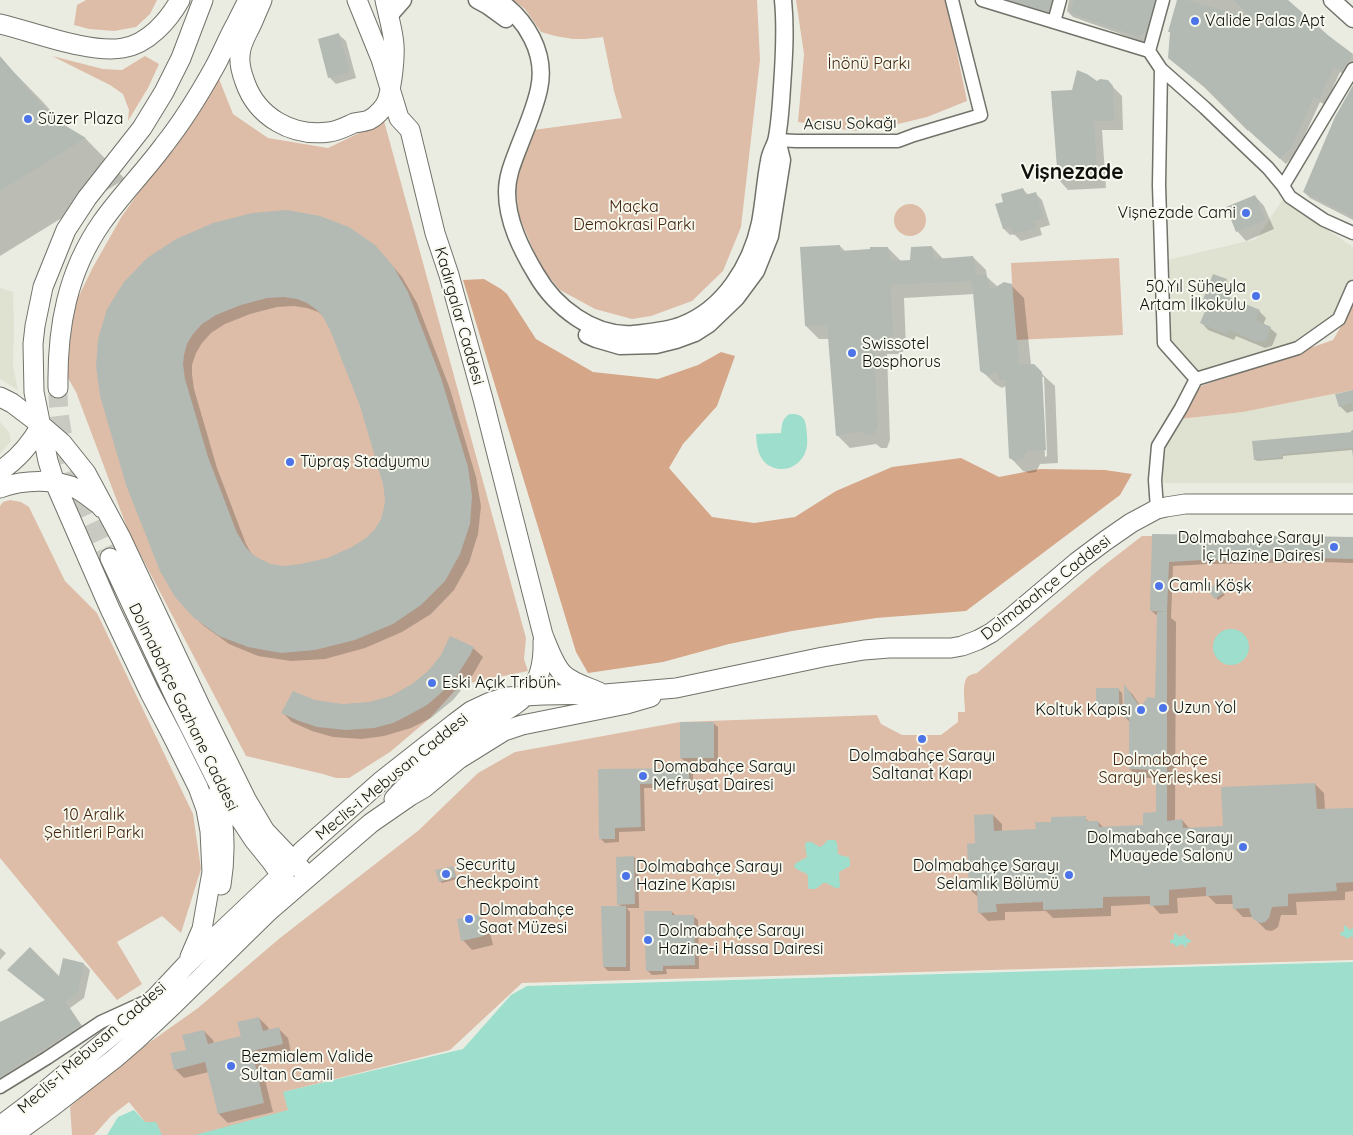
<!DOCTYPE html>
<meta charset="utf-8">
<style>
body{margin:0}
canvas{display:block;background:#eaece2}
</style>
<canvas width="1353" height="1135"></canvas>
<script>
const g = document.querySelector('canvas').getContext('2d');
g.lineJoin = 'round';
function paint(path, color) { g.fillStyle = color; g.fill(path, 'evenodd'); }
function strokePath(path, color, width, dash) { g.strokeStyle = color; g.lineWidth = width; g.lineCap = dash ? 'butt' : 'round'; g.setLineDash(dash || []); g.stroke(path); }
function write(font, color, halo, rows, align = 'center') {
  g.font = font + ' Quicksand,sans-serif'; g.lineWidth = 4; g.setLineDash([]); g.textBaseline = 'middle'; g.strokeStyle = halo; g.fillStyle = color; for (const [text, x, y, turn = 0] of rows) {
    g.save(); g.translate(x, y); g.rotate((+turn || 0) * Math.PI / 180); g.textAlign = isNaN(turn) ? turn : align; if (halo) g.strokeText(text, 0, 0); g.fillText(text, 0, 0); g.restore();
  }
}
const built = new Path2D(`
 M1283 199 1353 247V276L1335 317 1295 345 1197 372 1170 343 1167 260 1256 239Z
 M0 288 13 292 14 322 13 366 18 390 0 379Z
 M1353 390V483H1163V448L1180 419 1243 412Z
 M0 422 9 432 11 441 0 454Z`);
const green = new Path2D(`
 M86 0H157L150 14 136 27 114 31 89 29 74 25 77 5Z
 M513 0H757L760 60 741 227 723 271 692 301 651 316 632 319 595 309 560 290 540 266 519 216 516 190 517 166 533 130 622 118 614 91 603 37 586 39H573L555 36 541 32 525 9Z
 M796 0H946L967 101 927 117 890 126 853 131 798 122 804 54Z
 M52 56 103 69 122 70 145 56 159 64 148 88 128 121 129 110 123 94 110 85Z
 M219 79 233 114 268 138 328 148 384 121 526 638 524 659 528 671 460 685 429 719 390 752 349 778H336L323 774 246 756 129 533 76 392 65 373 70 314 93 267 122 216Z
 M894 220a16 16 0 1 1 32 0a16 16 0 1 1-32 0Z
 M1119 258 1123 335 1015 340 1011 263Z
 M1353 296V390L1243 412 1180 419 1201 386 1333 340 1343 323Z
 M10 500 21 502 29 507 65 581 97 613 193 814 201 869 181 933 162 916 117 942 142 984 117 1000 0 858V506L3 502Z
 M1142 536 1353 537V960L522 983 450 1050 284 1092 289 1110 216 1135H158L145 1122 129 1102 111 1116 94 1135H72L70 1107 140 1043 143 1047 198 1008 280 938 419 830 478 773 515 752 680 722 877 715 881 724 902 735H941L958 722V712H965C965 703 962 687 966 679 968 675 973 674 977 673L1102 567Z`);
const forest = new Path2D(`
 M484 279 501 289 507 294 536 339 593 372 658 379 698 365 721 352 735 356 717 406 683 444 669 468 712 517 754 523 795 517 836 491 892 467 961 458 999 477 1040 469 1105 470 1132 474 1120 495 966 611 876 618 792 631 729 644 663 662 588 673 576 652 463 280Z`);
const water = new Path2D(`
 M790 414C806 413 806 423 807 435 807 440 808 445 806 450 802 465 786 473 772 467 758 461 757 447 756 434L781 433C782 424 782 418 790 414Z
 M1213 647a18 18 0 1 1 36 0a18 18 0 1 1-36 0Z
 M828 840H834L836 841C841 854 831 854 849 857L850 861V866L839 872 840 887 838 888C832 888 828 882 824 883 822 883 818 888 815 889H809C807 884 809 879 807 874L796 869 794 866 796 863 807 857 805 846 806 842H812L819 847 822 846Z
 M1345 925 1350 930 1353 927V938L1351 936 1347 939 1345 937 1340 935V933L1344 931V926Z
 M1175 933 1180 937 1185 934 1186 938 1191 940V942L1187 943 1186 948 1182 944 1176 947 1174 944 1170 943V940L1174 939V934Z
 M1353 962V1135H195L288 1110 283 1092 463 1049 511 995 527 986Z
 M134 1110 145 1122H156L162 1135H107L118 1117Z`);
const shadow = new Path2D(`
 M1008 0H1061L1054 17 1012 4Z
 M1069 0H1161L1146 43 1073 17 1067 11Z
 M1178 0H1286L1329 37 1353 55V70L1348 77 1340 72 1325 105 1320 102 1297 152 1286 164 1255 136 1211 92 1169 58Z
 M339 35 346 41 356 78 336 84 329 77Z
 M3 61 43 102 64 126 86 139 125 179 0 256V63Z
 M1107 81 1122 96 1123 130H1102L1106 188 1068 190 1059 180 1073 92 1097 82Z
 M1353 88V220L1310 198 1304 192Z
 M1023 189 1029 196 1036 194 1042 200 1050 225 1040 228 1042 235 1021 241 1014 234 1010 235 1004 229 1005 203Z
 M1255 196 1264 206 1274 229 1246 241 1237 231Z
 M840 246 846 252 888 248 902 262 912 261 932 247 944 260 973 257 986 270 987 277 998 287 1011 285 1024 298 1031 365 1041 373 1055 386 1058 463 1040 464 1036 472 1029 473 1023 471 1010 457 1006 386 1002 388 995 384 982 371 975 294 904 298 906 347 901 354H887L890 440 887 448H881L876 444 850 448 837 435 829 339H819L806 326ZM1041 377H1044L1047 456 1045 457Z
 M384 256 402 277 417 303 450 389 476 477 481 506 478 534 469 563 454 590 431 614 402 632 365 648 325 659 291 661 258 656 229 644 204 626 194 616 100 339ZM294 306 307 308 318 312 324 317 332 329 361 405 384 484 386 508 382 519 376 529 367 539 352 549 328 559 301 566 284 567 271 565 253 556 246 544 217 468 194 389 192 374V365L196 353 202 343 211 333 225 324 250 314 277 307Z
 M1226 280 1233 287 1228 298 1259 311 1266 318 1263 325 1270 328 1277 334 1272 346 1265 348 1236 336 1234 340 1208 330 1202 323 1206 311 1202 306Z
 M1353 390V411L1347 413 1340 406Z
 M1353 430V456L1352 450 1283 456V459L1257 461 1255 459 1351 434V431Z
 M1154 536 1353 539V563L1320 562 1208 564 1173 566 1171 618 1176 622 1175 821 1182 820 1190 829 1224 827 1315 784 1324 793 1325 810 1353 809V891L1345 892V900L1296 902 1297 915H1281L1278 927 1274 930 1271 931 1266 930 1253 917H1243L1234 908V904H1216L1208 896 1177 898 1178 913 1160 914 1151 904 1111 906V916L1053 918 1046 911 1005 912V920L988 921 979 912 978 897 970 890 977 844 993 815 1002 824V832L1037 831 1052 823 1085 818 1090 823 1098 822 1104 828 1144 826 1157 814V778H1139L1130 769 1131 723 1125 717V687L1133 695 1141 707 1157 699 1159 615H1156L1151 610Z
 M1215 585 1225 595 1218 600 1209 590Z
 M473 648 483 657 471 678 453 700 431 718 411 728 384 736 362 739 333 737 312 731 292 722 283 713 315 701 335 705 377 702 401 692 421 679 437 662Z
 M1118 689 1122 693 1123 709H1102L1098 705Z
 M713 723 718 727V762H686L681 758Z
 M688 769 693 773V787L644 788 645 831 619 832V842L605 843 600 838 599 771Z
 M634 857 638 861 639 908H627L630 912V971H608L604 967 622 907 618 904Z
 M452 867 454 869 457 879 442 883 440 881Z
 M672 912 676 916H693L698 920 699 969H666L667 974 652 975 648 971Z
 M479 915 488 925 493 945 472 950 463 940Z
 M0 948 6 953 0 960Z
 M84 964 90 970 84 998 70 1008 86 1032 0 1088V1024L46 1001 60 978Z
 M259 1018 268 1027 269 1031 279 1029 288 1038 291 1053 260 1060 273 1112 228 1123 219 1114 209 1072 184 1078 175 1069 188 1050 204 1031 213 1040 214 1044 242 1037Z`);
const building = new Path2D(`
 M1010 0H1052L1048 12Z
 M1074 0H1155L1146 31 1139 37 1070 13Z
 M1177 0H1187L1253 18 1233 0H1288L1329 36 1353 54 1342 71 1334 67 1319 100 1314 97 1292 146 1280 159 1248 130V131L1204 87 1168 58 1170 32H1168Z
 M339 33 350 72 328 78 318 39Z
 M0 56 47 111 66 126 86 138 0 191Z
 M1077 70 1087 74 1097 81 1100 79 1108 80 1113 86 1114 121H1094L1098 179 1058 181 1051 91 1072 90Z
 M1353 85V217L1303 192 1335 117Z
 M1023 188 1025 195 1036 192 1044 218 1034 221 1036 228 1013 235 1011 227 1003 229 995 204 1003 202 1001 194Z
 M1255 195 1266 220 1236 232 1226 207Z
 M287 210 320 216 349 227 375 245 393 266 408 292 441 378 468 467 472 496 470 524 460 554 445 581 421 605 393 624 355 640 315 650 281 653 248 647 219 636 193 617 175 597 160 571 126 485 100 396 96 366 98 339 107 309 124 282 147 258 176 239 213 223 252 213ZM284 297 297 299 307 303 317 310 323 317 330 330 360 406 383 484 385 499 384 508 381 519 375 529 366 538 352 547 327 558 301 564 284 566 271 564 260 559 251 553 245 546 237 533 208 457 185 379 183 364 184 355 187 344 193 334 202 324 216 315 241 305 267 298Z
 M840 245V251L870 249V247H888L891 261 910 260 911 247 932 246 934 259 973 256 977 276 986 274 991 290 1004 282 1012 284 1019 365 1034 364 1042 372 1046 450 1027 451 1023 459 1015 461 1009 458 1005 380H999L997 371 988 376 980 371 972 281 891 285 893 334 888 341 874 342 878 426 874 435 866 436 862 431 836 436 827 325 805 326 800 247Z
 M1213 274 1227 279 1221 294 1260 310 1256 320 1271 327 1266 340 1257 342 1229 330 1228 335 1200 323 1206 309 1200 307Z
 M1353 390V403L1339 407 1335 394Z
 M1353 432V448L1282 454V457L1254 460 1252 441Z
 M1152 534 1353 537V559L1315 558 1203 560 1169 562 1167 612 1150 611Z
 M1216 584 1224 592 1215 599 1207 590Z
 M1157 612H1167V821L1182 819 1183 828 1223 826 1221 787 1315 783 1317 809 1353 808V882L1336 883 1337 891 1288 894V906L1272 907 1269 918 1265 922 1261 923 1256 921 1252 918 1249 908 1233 909 1232 895 1206 896V887L1169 890V905L1150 906V896L1103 897V908L1043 910V902L996 904 997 912 978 913 977 890H969L967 844 975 843 974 815 993 814 994 831 1036 829 1035 822H1051V817L1086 816V821H1098L1099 827 1143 825V813L1156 812V770L1129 769V718H1124V684L1140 707 1148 697 1155 698Z
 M450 636 474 647 470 655 456 677 441 693 427 705 407 716 393 723 374 728 346 730 317 727 299 721 281 713 293 691 315 700 343 704 369 702 391 696 412 684 428 671 441 655Z
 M1096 688H1119V705L1096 706Z
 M680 722H714V758H680Z
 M689 768V783L640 784 641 827 615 828V839H599L598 769Z
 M634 856 635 904 617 905 616 857Z
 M453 866 456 877 439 882 435 870Z
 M601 906H626V967H603Z
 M644 911H672V915H694L695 965 663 966V971H646Z
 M480 914 484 936 461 941 457 919Z
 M30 947 59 976 63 958 84 963 78 992 65 1002 81 1025 0 1077V1022L45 1000 7 970Z
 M259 1017 263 1031 279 1027 283 1044 252 1051 264 1103 218 1114 205 1062 174 1070 170 1053 186 1050 182 1035 204 1030 208 1044 241 1036 237 1022Z`);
const primaryTunnel = new Path2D(`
 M58 388C57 449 85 504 110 558`);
const street = new Path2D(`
 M982 0 1149 51 1161 69 1205 108 1268 168 1283 186 1290 197 1324 220 1353 233
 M1054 22 1060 0
 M1149 51 1163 0
 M1161 69 1159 185 1164 343 1196 379
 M777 140 796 141H898L914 135 981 115 952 0
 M1283 186 1353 69
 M1196 379 1298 348 1339 319 1353 287
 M1157 509 1155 480 1158 446 1181 408 1196 379
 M0 1087 47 1058 101 1022 145 1002`);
const secondary = new Path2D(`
 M477 0 488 6 506 19
 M498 0C526 19 547 53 539 89 535 108 527 126 520 144 514 160 507 175 507 192 507 221 521 249 536 274 555 307 593 337 633 334 650 332 667 331 682 325 724 309 751 265 760 223 764 202 765 181 769 161 770 152 776 145 777 137 780 121 781 104 782 87 784 59 786 29 783 0
 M1332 0 1353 19
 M388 17 403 0
 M587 335 596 339 620 346 656 345 676 340 695 333 709 324 736 298 756 271 770 236 782 160 777 140`);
const primary = new Path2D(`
 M262 0C259 7 256 14 253 21 248 33 240 43 240 56 239 65 242 74 245 82 257 117 292 137 329 132 338 131 345 127 354 123 359 122 364 122 369 120 377 116 386 106 388 98 392 84 395 59 394 45 393 30 388 15 385 0
 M357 0 381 59 399 118 410 130 435 233 449 275 483 399 543 635C548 647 554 665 563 674 572 683 588 687 599 692
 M0 24C34 32 90 54 123 48 148 44 168 21 180 0
 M58 388C57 328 67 272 102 222 121 195 145 171 164 145 183 121 199 95 214 68 222 54 228 38 236 24 240 16 244 8 248 0
 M0 397 12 403 41 425 62 443 86 473 121 538 201 708 246 799 265 831 303 871
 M0 471C18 459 31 444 41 425
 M0 488C22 480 56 478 77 489 85 493 92 500 100 505L102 508
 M110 558 176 699 223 793 254 840 271 861 288 885
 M218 793C225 824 226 854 221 885
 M394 799C404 787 416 777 427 767 441 755 454 743 469 733 510 704 545 702 543 641
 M190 957 202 929 212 872 210 831 206 809 198 787 172 735 150 693 110 609 55 483 48 461 34 392 33 344 35 326 43 287 66 230 87 198 142 128 164 92 181 58 203 0
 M0 1126 29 1104 133 1018 156 997 186 965 281 875 294 862 302 851 380 782 455 723 471 711 488 703 506 697 543 695 605 694 676 688 823 657 864 650 889 648H951L962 646 978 640 991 633 1012 617 1077 562 1105 541 1131 523 1157 509 1166 507 1185 504H1353
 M13 1135 53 1106 114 1059 136 1040 172 1006 269 911 371 823 410 796 424 788 459 759 504 731 522 725 627 704 651 697`);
const markers = [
 [1195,21,5,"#4c74e8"],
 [28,119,5,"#4c74e8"],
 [1246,213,5,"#4c74e8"],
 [1256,296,5,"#4c74e8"],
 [852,353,5,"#4c74e8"],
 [290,462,5,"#4c74e8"],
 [1334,547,5,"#4c74e8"],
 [1159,586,5,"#4c74e8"],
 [432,683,5,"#4c74e8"],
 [1163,708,5,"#4c74e8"],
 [1141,710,5,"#4c74e8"],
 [922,739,5,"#4c74e8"],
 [643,776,5,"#4c74e8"],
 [1243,847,5,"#4c74e8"],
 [446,874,5,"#4c74e8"],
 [1069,875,5,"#4c74e8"],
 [626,876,5,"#4c74e8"],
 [469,919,5,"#4c74e8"],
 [648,940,5,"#4c74e8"],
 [231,1066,5,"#4c74e8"]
];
const poiNames = [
 ["Valide Palas Apt",1205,21],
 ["Süzer Plaza",38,119],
 ["Vişnezade Cami",1236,213,"right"],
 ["50.Yıl Süheyla",1246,287,"right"],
 ["Artam İlkokulu",1246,305,"right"],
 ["Swissotel",862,344],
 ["Bosphorus",862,362],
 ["Tüpraş Stadyumu",300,462],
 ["Dolmabahçe Sarayı",1324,538,"right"],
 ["İç Hazine Dairesi",1324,556,"right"],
 ["Camlı Köşk",1169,586],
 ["Eski Açık Tribün",442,683],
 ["Uzun Yol",1173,708],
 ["Koltuk Kapısı",1131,710,"right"],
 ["Dolmabahçe Sarayı",922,756,"center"],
 ["Saltanat Kapı",922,774,"center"],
 ["Domabahçe Sarayı",653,767],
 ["Mefruşat Dairesi",653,785],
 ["Dolmabahçe Sarayı",1233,838,"right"],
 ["Muayede Salonu",1233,856,"right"],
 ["Security",456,865],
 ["Checkpoint",456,883],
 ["Dolmabahçe Sarayı",1059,866,"right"],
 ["Selamlık Bölümü",1059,884,"right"],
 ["Dolmabahçe Sarayı",636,867],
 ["Hazine Kapısı",636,885],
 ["Dolmabahçe",479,910],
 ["Saat Müzesi",479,928],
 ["Dolmabahçe Sarayı",658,931],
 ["Hazine-i Hassa Dairesi",658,949],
 ["Bezmialem Valide",241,1057],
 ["Sultan Camii",241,1075]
];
const parkNames = [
 ["İnönü Parkı",869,64],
 ["Maçka",634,207],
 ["Demokrasi Parkı",634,225],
 ["Dolmabahçe",1160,760],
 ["Sarayı Yerleşkesi",1160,778],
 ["10 Aralık",94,815],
 ["Şehitleri Parkı",94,833]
];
const streetNames = [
 ["Acısu Sokağı",850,124,-1],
 ["Kadırgalar Caddesi",459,316,74],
 ["Dolmabahçe Caddesi",1046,588,-38],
 ["Dolmabahçe Gazhane Caddesi",183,707,64],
 ["Meclis-i Mebusan Caddesi",392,777,-39],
 ["Meclis-i Mebusan Caddesi",92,1048,-41]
];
const districtNames = [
 ["Vişnezade",1072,173]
];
paint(built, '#dfe2d1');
paint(green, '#debda8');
paint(forest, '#d6a688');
paint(water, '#9ddecc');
paint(shadow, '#0003');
paint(building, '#b3bab3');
strokePath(primaryTunnel, '#c9cbc2', 19, [19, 9]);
strokePath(street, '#71736a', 15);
strokePath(secondary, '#71736a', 19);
strokePath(primary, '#71736a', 21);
strokePath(street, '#fff', 12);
strokePath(secondary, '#fff', 16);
strokePath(primary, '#fff', 19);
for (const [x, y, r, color] of markers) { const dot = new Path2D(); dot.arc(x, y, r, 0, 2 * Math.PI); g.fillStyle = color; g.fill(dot); strokePath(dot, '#f7f9ef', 2); }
write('16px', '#0f100d', '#f7f9ef', poiNames, 'left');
write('16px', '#44240c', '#f7f9ef', parkNames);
write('16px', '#0f100d', '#f7f9ef', streetNames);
write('bold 21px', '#0f100d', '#f7f9ef', districtNames);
</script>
